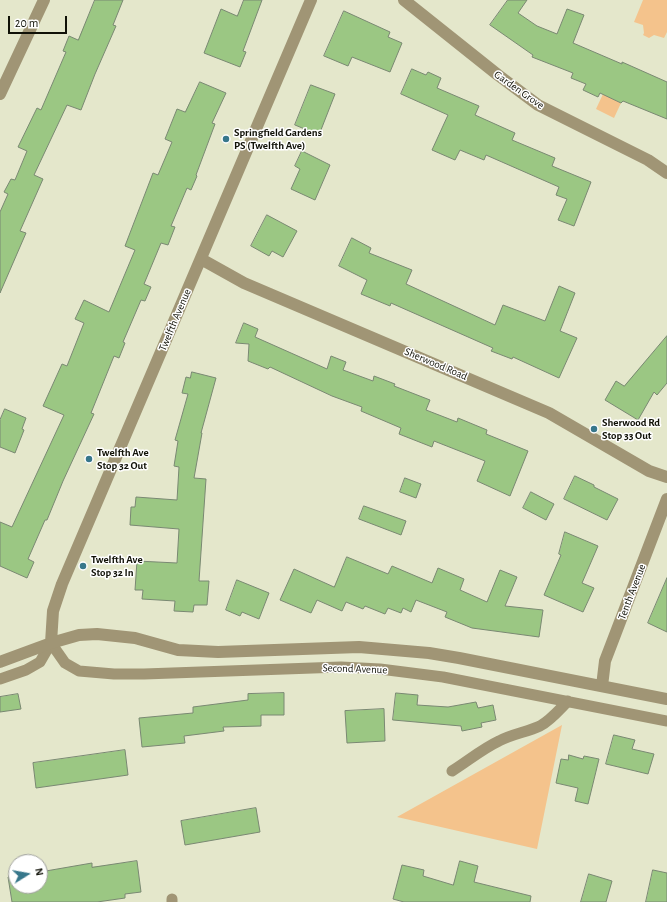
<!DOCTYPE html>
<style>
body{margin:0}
#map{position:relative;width:667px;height:902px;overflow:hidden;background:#e4e7cb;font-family:"Alegreya Sans",sans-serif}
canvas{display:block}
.north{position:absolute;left:8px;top:854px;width:40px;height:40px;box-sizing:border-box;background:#fff;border:1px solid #9fa09c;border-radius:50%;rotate:79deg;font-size:11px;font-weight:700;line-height:16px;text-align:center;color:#101107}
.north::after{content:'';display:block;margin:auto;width:14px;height:18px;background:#37778b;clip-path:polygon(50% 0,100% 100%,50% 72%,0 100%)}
.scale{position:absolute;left:8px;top:16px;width:59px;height:18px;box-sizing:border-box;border:2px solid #101107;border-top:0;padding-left:5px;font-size:12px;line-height:14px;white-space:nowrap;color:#101107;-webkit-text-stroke:3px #fff;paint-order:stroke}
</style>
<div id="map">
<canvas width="667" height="902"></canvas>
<div class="north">N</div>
<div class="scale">20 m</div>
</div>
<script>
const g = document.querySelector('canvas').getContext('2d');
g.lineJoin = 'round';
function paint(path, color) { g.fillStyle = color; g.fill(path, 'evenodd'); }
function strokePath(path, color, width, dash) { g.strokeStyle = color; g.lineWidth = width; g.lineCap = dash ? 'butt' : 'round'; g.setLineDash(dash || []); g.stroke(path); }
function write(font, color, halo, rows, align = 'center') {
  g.font = font + ' "Alegreya Sans",sans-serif'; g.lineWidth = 3; g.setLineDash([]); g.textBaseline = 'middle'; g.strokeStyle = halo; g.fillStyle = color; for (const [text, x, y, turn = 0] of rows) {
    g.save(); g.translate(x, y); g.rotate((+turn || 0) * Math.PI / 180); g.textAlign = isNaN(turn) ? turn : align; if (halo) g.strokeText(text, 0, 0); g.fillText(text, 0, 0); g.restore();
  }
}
const green = new Path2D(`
 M643 0H667V32L664 38 654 35 649 38 643 35 644 33 643 25 634 22Z
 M603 94 621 103 614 118 596 109Z
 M562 725 537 849 397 817Z`);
const building = new Path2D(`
 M95 0H123L113 25 116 26 95 74 81 110 67 105 34 175 43 179 20 231 26 233 0 293V212L8 194 4 192 11 179 15 180 27 151 18 147 37 108 41 110 66 52 63 51 69 36 78 40Z
 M244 0H262L243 51 246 52 240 67 204 53 221 9 237 16Z
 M508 0H527L518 13 537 26 557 34 567 9 584 15 573 43 622 64V62L667 82V119L623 101 621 103 600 93 598 97 583 90 586 84 571 78 573 73 532 57 533 55 490 25Z
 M344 11 390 32 388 37 402 43 390 72 352 57 348 66 324 56Z
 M412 69 426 75 428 72 441 78 437 88 479 106 475 115 515 133 512 140 555 158 552 166 591 182 574 226 558 220 567 199 556 195 559 187 486 155 484 160 460 150 455 160 432 150 448 115 401 94Z
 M200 82 226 93 212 123 215 124 196 175 197 176 191 190 187 188 171 226 175 227 168 245 161 243 144 284 151 287 145 301 141 300 123 342 125 343 119 358 114 356 91 413 94 414 63 481 47 520H45L28 559 34 562 27 578 0 566V522L12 527 64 415 43 406 62 364 67 366 84 323 75 319 84 300 109 312 135 250 125 246 153 173 158 175 172 142 165 139 177 109 185 112Z
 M311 85 335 94 319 135 295 125Z
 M302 151 330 165 315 200 291 189 300 169 295 166Z
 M267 215 297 231 283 257 272 251 269 256 251 246Z
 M352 238 371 248 369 253 412 270 406 284 495 325 503 305 545 321 559 286 575 293 560 331 577 338 559 378 513 357 512 359 491 351 493 348 391 303 390 306 361 294 367 280 339 266Z
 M244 323 258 329 255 337 327 369 331 356 346 362 343 370 373 381 374 376 395 384 394 386 430 400 426 410 457 422 458 418 487 430 486 434 528 451 510 496 477 481 485 461 434 441 432 447 399 434 401 428 361 411 362 407 332 396 270 367 268 369 248 361 249 344 236 343Z
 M667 336V383L657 395 654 392 638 420 605 400 616 381 624 386Z
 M192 372 216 378 201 433H202L194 478 206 479 199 581H209L207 605H194L193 612 174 611 175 601 142 599 143 590H135L137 561 177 563 179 529 130 525 131 507H135L136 497 177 500 179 467 174 466 178 441 175 440 188 394 182 393 186 377 190 378Z
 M5 409 26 418 22 429 24 430 15 453 0 447V420Z
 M575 476 594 485V487L618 499 607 520 564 499Z
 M405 478 421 484 416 498 400 492Z
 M531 492 554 504 546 520 523 508Z
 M364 506 406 521 401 535 359 519Z
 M565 532 598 546 582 583 594 588 583 612 544 595 561 555 559 554Z
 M347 557 388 574 392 566 432 583 438 568 464 579 460 590 487 602 500 570 517 577 505 606 543 610 539 637 472 628 445 617 447 612 416 600 411 612 403 608 401 613 388 608 385 614 365 606 363 609 346 602 342 611 317 600 311 613 280 600 294 569 334 587Z
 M667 578V632L648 623Z
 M237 580 269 593 259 619 242 612 240 616 226 610Z
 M284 693V715H261V726L223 727 224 731 184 736 185 743 142 747 139 718 193 713V707L248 700V694Z
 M396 693 418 695 417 705 448 707 476 702 478 708 493 705 496 720 481 723 482 727 462 731 461 726 393 720Z
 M18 694 21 709 0 712V697Z
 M384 709 385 741 347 743 345 711Z
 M614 735 635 740 632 749 654 754 648 774 606 764Z
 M125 750 128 775 36 788 33 763Z
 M569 755 583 759 584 756 599 759 588 804 575 801 578 788 556 783 561 759 568 760Z
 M256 808 260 832 185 845 181 821Z
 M137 861 141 892 125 894V898L97 902H12L8 877 16 876V886H40V872L92 863V867Z
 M460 861 478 866 474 882 531 896 530 902H404L393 899 402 865 424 870 423 876 453 885Z
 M653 870 667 873V902H646Z
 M589 874 612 881 606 902H581Z`);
const lane = new Path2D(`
 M0 679 26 670 40 662 51 643 65 663 79 671 114 674H144L341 667 380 669 443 677 667 721
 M452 771C468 761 482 749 499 741 512 734 527 732 540 726 551 720 559 710 568 701
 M172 902V899`);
const street = new Path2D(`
 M404 0 498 75 538 105 648 160 667 173
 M0 94 44 0
 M201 259 244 283 549 413 649 471 667 477
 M51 643 53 611 62 584 311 0
 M0 662 51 643 79 635 97 634 135 638 178 650 218 652 359 647 429 653 459 658 667 699
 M602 686 605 661 667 499`);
const markers = [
 [226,139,4,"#37778b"],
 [594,429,4,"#37778b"],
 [89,459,4,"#37778b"],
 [83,566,4,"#37778b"]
];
const streetNames = [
 ["Garden Grove",519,90,35],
 ["Twelfth Avenue",175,320,-67],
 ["Sherwood Road",436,364,23],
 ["Tenth Avenue",632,592,-69],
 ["Second Avenue",355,669,2]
];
const poiNames = [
 ["Springfield Gardens",234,133],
 ["PS (Twelfth Ave)",234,146],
 ["Sherwood Rd",602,423],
 ["Stop 33 Out",602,436],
 ["Twelfth Ave",97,453],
 ["Stop 32 Out",97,466],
 ["Twelfth Ave",91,560],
 ["Stop 32 In",91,573]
];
paint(green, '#f4c38c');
paint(building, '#9bc783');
strokePath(building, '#798872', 1);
strokePath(lane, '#a09575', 11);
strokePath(street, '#a09575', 12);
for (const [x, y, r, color] of markers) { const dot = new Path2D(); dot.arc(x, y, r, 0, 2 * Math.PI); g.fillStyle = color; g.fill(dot); strokePath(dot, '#fff', 1.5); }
write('11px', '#101107', '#fff', streetNames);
write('bold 11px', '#101107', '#fff', poiNames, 'left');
</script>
